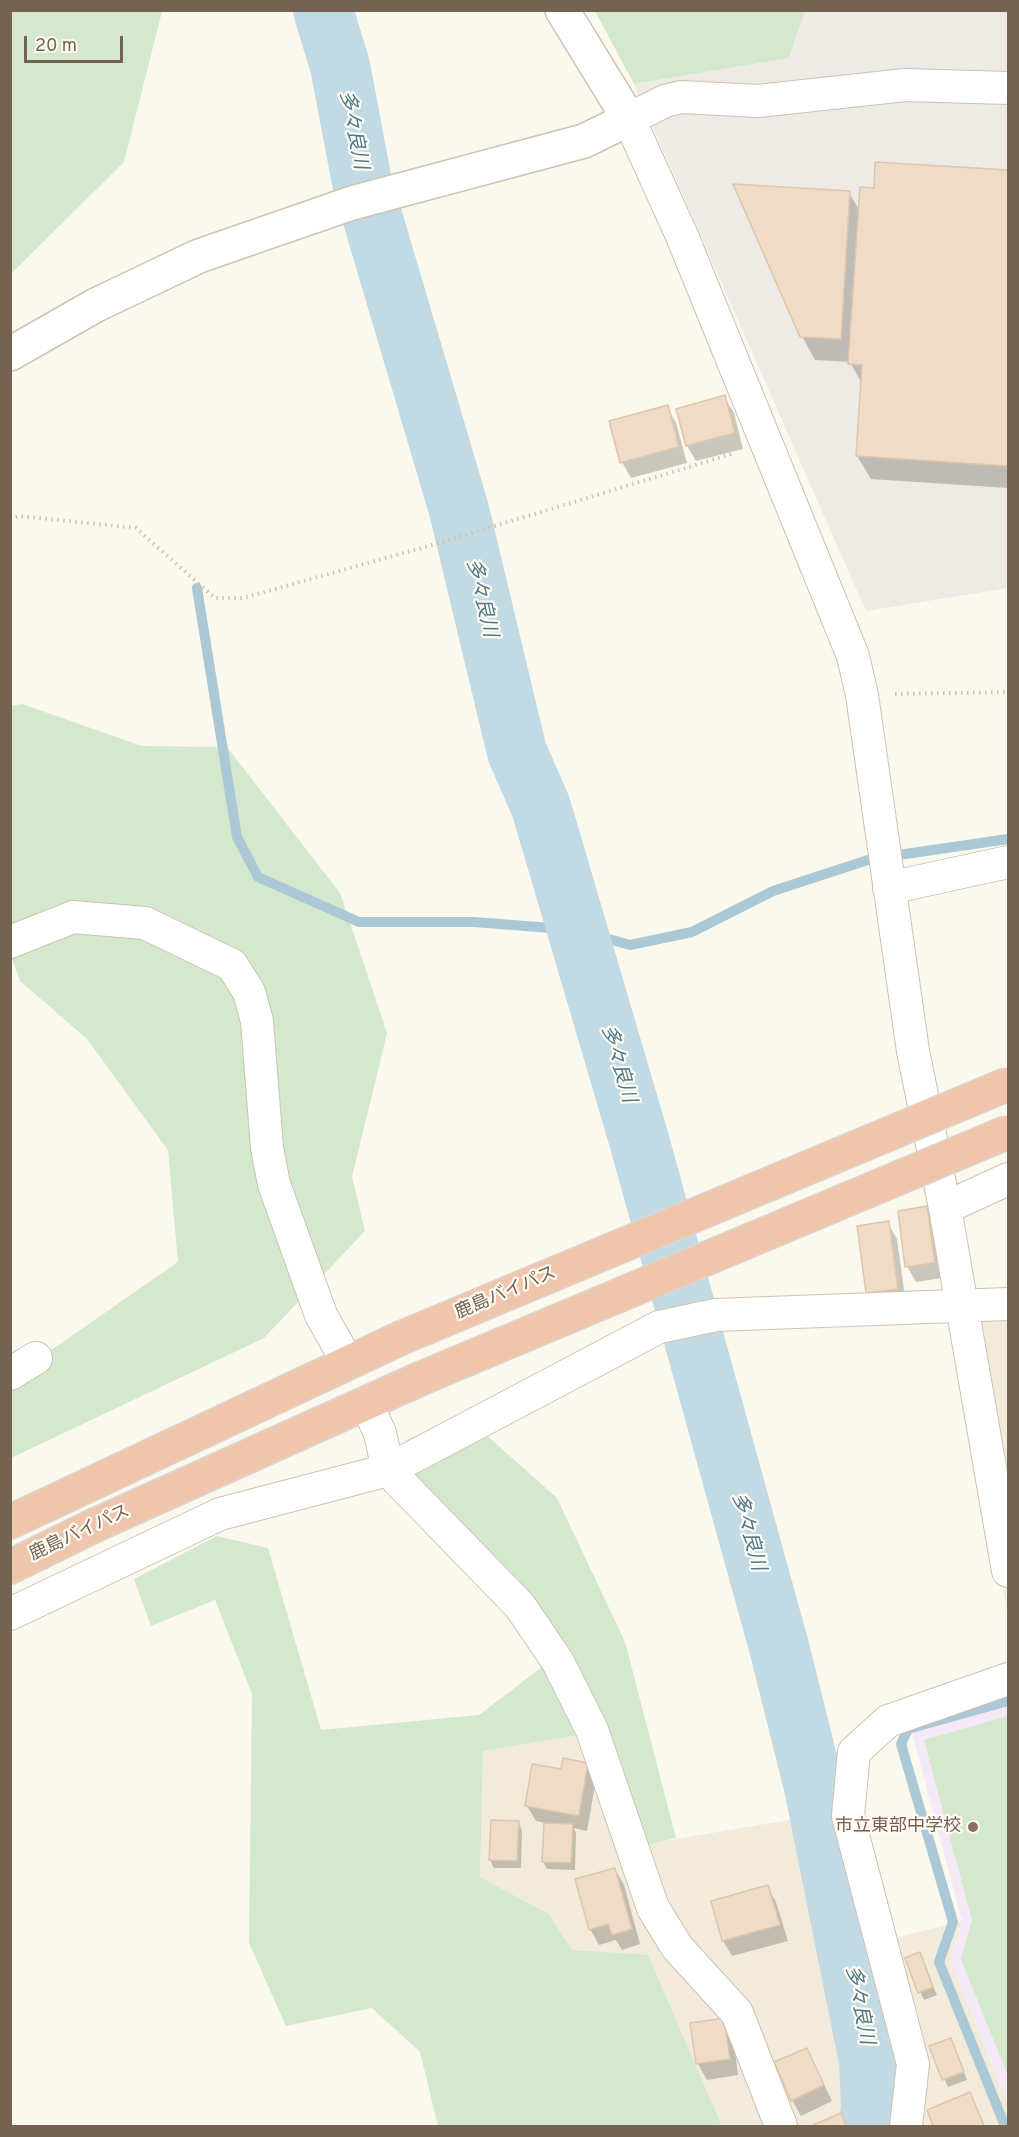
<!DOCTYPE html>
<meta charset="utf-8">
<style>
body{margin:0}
#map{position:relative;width:1019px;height:2137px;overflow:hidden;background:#fbf8ed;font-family:Overpass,sans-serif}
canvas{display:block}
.frame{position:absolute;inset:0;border:12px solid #756351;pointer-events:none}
.scale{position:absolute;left:24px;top:36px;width:99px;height:27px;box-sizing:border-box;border:3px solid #756351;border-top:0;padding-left:8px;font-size:18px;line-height:21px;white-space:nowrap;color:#756351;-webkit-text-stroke:4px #fefbf3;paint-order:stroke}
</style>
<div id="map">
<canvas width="1019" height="2137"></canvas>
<div class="frame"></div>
<div class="scale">20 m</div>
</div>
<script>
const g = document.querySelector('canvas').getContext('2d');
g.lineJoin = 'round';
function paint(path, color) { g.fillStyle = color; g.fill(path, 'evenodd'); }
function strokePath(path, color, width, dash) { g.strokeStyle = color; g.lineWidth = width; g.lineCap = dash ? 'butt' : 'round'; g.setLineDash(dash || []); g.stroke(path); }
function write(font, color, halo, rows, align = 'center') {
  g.font = font + ' Overpass,"Noto Sans JP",sans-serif'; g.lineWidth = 4.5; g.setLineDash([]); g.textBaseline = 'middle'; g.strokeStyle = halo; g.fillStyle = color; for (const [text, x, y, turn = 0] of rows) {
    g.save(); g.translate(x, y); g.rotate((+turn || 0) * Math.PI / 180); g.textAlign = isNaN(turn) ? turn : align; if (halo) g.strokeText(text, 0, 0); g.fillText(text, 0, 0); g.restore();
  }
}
const residential = new Path2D(`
 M1008 1296V1616L952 1300Z
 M603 1731 641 1845 795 1819 828 1952 872 1944 962 1921 950 1960 1008 2103V2126H722L648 1956 572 1950 549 1914 480 1877 483 1751Z`);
const industrial = new Path2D(`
 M805 11H1008V588L866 611 634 84 789 58Z`);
const education = new Path2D(`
 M1008 1705V2103L950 1960 962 1921 912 1733Z`);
const green = new Path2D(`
 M11 10 162 11 124 162 11 274Z
 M595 11H805L789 58 634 84Z
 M22 704 142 746 227 747 340 893 387 1033 352 1177 365 1231 264 1338 11 1458V1378L178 1262 168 1150 87 1039 20 981 11 956 10 706Z
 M464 1415 557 1498 625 1642 676 1838 641 1846 603 1731 483 1751 480 1877 549 1914 572 1950 648 1955 722 2126H438L420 2052 372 2008 286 2026 249 1943 252 1694 215 1600 151 1626 134 1579 217 1536 268 1548 321 1730 479 1715 546 1664 424 1516 406 1440Z
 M1008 1716V2076L961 1959 972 1920 924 1740Z`);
const shadow = new Path2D(`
 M876 164 1008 172V488L871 479 857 456 862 384 850 362 815 360 802 336 849 193 860 211 875 189Z
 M724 397 734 413 743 449 696 461 687 446 678 410Z
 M667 407 676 423 687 463 631 478 622 462Z
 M927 1208 936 1223 943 1278 916 1282 907 1266Z
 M888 1223 897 1239 906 1304 876 1308 867 1293Z
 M587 1764 596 1780 587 1831 574 1828 576 1833 575 1870 547 1869 543 1862 545 1823 536 1821 527 1806 562 1771Z
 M492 1821 518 1822 522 1830 521 1868H494L490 1860Z
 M615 1869 624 1885 640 1944 622 1950 616 1940 599 1945 590 1929Z
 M767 1886 776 1902 788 1941 732 1956 723 1941Z
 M919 1954 937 1995 924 2000 907 1959Z
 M724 2020 733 2035 738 2075 707 2080 698 2064 692 2024Z
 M931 2047H954L967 2080 948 2087Z
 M807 2050 832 2101 801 2116 792 2100Z
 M970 2094 985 2126H935L928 2110Z`);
const stream = new Path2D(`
 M197 588 237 837 258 877 359 922H474L577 930 630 945 692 932 773 891 871 859 1008 839
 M1005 2126 939 1962 953 1922 901 1744 908 1729 1008 1701`);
const river = new Path2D(`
 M323 10 340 66 362 182 459 510 517 752 541 807 639 1140 779 1647 814 1787 869 2061 871 2105 869 2126`);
const building = new Path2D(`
 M875 162 1008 170V466L856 456 862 365 848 364 860 187 874 188Z
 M733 184 850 191 841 339 800 337Z
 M725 395 735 433 686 446 676 409Z
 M668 405 679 447 620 463 609 421Z
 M927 1206 935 1263 905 1267 898 1211Z
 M889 1221 898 1289 866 1293 857 1226Z
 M563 1758 588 1763 579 1816 525 1806 532 1764 561 1769Z
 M491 1820 519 1821 517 1861 489 1860Z
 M544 1823 573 1824 571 1863 542 1862Z
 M615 1868 632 1929 612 1935 608 1924 589 1930 575 1879Z
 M768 1885 780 1925 722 1941 711 1901Z
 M920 1952 933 1987 918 1993 905 1958Z
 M724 2018 730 2059 696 2064 690 2023Z
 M951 2038 964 2072 942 2080 929 2046Z
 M807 2048 824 2085 791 2101 774 2062Z
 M970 2092 984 2126H933L927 2110Z
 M841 2113 846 2126H814L813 2125Z`);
const path = new Path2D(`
 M10 519 19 516 136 528 215 598H243L439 543 735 453
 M895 694 1008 692`);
const street = new Path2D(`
 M1008 88 905 85 758 101 681 97 665 101 629 119 682 236 853 656 862 695 913 1051 945 1208 1008 1571
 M889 888 1008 862
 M10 942 73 917 145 923 232 965 249 992 257 1021 267 1148 274 1184 321 1315 348 1363
 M945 1208 1008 1179
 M10 1374 36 1358
 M366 1403 380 1433 388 1470 520 1606 558 1662 592 1730 653 1908 677 1947 737 2013 781 2126
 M10 1614 220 1514 388 1470 659 1327 716 1315 1008 1304
 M906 2126 913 2064 848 1816 854 1752 888 1721 1008 1679`);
const secondary = new Path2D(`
 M10 354 96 305 199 256 352 203 584 141 629 119 562 10`);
const highway = new Path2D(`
 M10 1522 401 1338
 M10 1567 91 1527 422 1378`);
const highwayBridge = new Path2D(`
 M401 1338 1008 1084
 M422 1378 1008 1132`);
const markers = [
 [973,1827,6,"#8d6e63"]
];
const streetNames = [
 ["鹿島バイパス",506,1294,-23],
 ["鹿島バイパス",80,1534,-25]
];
const educationNames = [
 ["市立東部中学校",961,1827]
];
const waterNames = [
 ["多々良川",352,130,79],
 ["多々良川",480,598,77],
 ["多々良川",617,1064,74],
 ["多々良川",747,1532,75],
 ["多々良川",858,2005,79]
];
paint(residential, '#f2ebdc');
paint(industrial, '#eeeae5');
paint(education, '#f5e9f8');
paint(green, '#d3e8cc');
paint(shadow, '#0003');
strokePath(stream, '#aac8d5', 10);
strokePath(river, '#c2dae4', 60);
paint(building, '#eedcc7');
strokePath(building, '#dfc5a9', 1.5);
strokePath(street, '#cdc2b3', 34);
strokePath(secondary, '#cfc3b1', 36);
strokePath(highway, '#dbd6d2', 36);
strokePath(path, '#d4c0aa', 4, [1.5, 4.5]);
strokePath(street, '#fff', 32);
strokePath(secondary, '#fff', 33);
strokePath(highway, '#efc6ab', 33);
strokePath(highwayBridge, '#dbd6d2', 36, []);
strokePath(highwayBridge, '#efc6ab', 33);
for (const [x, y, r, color] of markers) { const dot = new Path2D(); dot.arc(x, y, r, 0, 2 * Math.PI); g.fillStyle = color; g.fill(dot); strokePath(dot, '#fefbf3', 2); }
write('18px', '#756351', '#fefbf3', streetNames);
write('18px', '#785e54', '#fefbf3', educationNames, 'right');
write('italic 20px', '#507a8c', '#fefbf3', waterNames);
</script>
